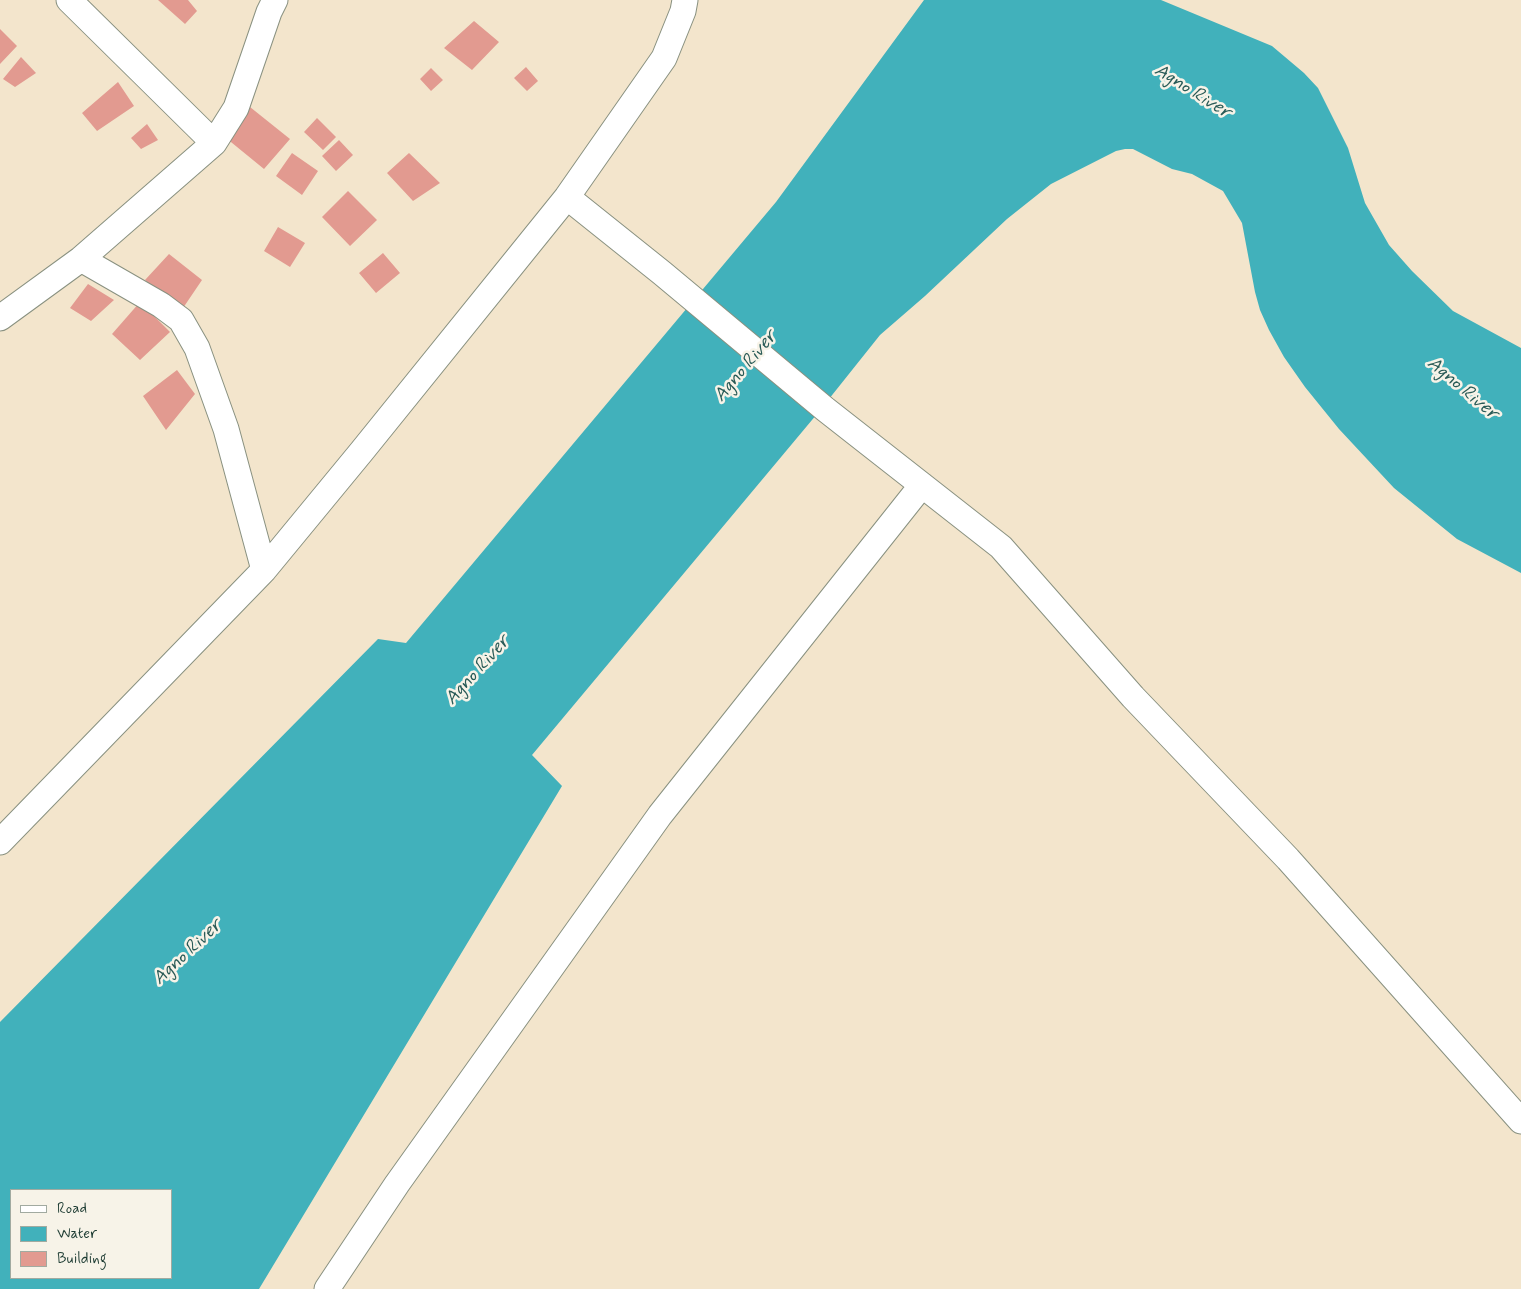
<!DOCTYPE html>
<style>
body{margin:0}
#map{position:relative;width:1521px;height:1289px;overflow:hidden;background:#f3e5cc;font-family:Mynerve,sans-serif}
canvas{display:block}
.legend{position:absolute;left:10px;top:1189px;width:162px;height:90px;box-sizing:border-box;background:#f7f3e8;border:1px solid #a1aaa0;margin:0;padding:6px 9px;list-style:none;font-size:15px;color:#1f3d34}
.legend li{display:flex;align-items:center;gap:10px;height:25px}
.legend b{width:25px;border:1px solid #a1aaa0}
</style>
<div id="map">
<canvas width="1521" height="1289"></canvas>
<ul class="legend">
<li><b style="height:6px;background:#fff"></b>Road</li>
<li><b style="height:14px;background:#41b1bb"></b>Water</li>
<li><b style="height:14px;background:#e29a90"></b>Building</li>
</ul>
</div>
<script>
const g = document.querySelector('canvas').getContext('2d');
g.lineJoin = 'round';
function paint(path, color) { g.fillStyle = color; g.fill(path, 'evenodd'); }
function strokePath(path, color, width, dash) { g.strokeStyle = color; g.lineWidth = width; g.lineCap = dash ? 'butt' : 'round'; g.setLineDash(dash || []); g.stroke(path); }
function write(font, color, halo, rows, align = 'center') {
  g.font = font + ' Mynerve,sans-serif'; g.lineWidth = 5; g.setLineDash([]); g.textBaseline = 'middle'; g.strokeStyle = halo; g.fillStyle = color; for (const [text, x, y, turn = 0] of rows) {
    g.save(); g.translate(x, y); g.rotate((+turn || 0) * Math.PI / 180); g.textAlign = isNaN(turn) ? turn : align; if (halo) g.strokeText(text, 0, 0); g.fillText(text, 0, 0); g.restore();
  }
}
const water = new Path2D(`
 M924 0H1161L1272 46 1304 73 1318 88 1348 148 1365 203 1389 245 1412 271 1453 311 1521 348V573L1457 539 1394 488 1339 429 1305 387 1284 357 1269 330 1260 310 1255 292 1242 223 1223 191 1192 174 1172 169 1133 149H1125L1116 151 1051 184 1007 219 925 296 880 335 817 414 532 755 562 786 259 1289H0V1022L378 639 406 643 776 202ZM11 1190H171V1278H11Z`);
const building = new Path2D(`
 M158 0H188L197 11 185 24Z
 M474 21 499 42 472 70 444 48Z
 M0 29 17 46 0 64Z
 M21 57 36 73 15 87 3 79Z
 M526 67 538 81 527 91 514 78Z
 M431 68 443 80 431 91 420 79Z
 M118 82 134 106 97 131 82 113Z
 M250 107 290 139 264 169 226 138Z
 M317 118 336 137 323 150 304 132Z
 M147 124 158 140 141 149 131 138Z
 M339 140 353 155 336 171 322 156Z
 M292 153 318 171 302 195 276 176Z
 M409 153 440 183 413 201 387 173Z
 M348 191 377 220 350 246 322 217Z
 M278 227 305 243 290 267 264 251Z
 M383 253 400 273 376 293 359 273Z
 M169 254 202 280 181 311 145 280Z
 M88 284 114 300 91 321 70 308Z
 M140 302 170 332 140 360 112 334Z
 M177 370 195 394 166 430 143 396Z`);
const minor = new Path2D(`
 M69 0 214 143
 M567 197 662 273 825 409 1001 547 1133 697 1288 859 1521 1121
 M81 259 161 305 181 320 197 348 226 429 264 570
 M0 318 81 259 214 143 236 108 269 12 275 0
 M0 842 264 570 362 451 567 197 664 58 683 11 685 0
 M327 1289 397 1184 660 815 922 485`);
const waterNames = [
 ["Agno River",1192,92,32],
 ["Agno River",746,367,-50],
 ["Agno River",1462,389,40],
 ["Agno River",478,671,-48],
 ["Agno River",188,953,-43]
];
paint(water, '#41b1bb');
paint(building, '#e29a90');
strokePath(minor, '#899180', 27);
strokePath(minor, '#fff', 25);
write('italic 19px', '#285a56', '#f7f3e8', waterNames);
</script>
